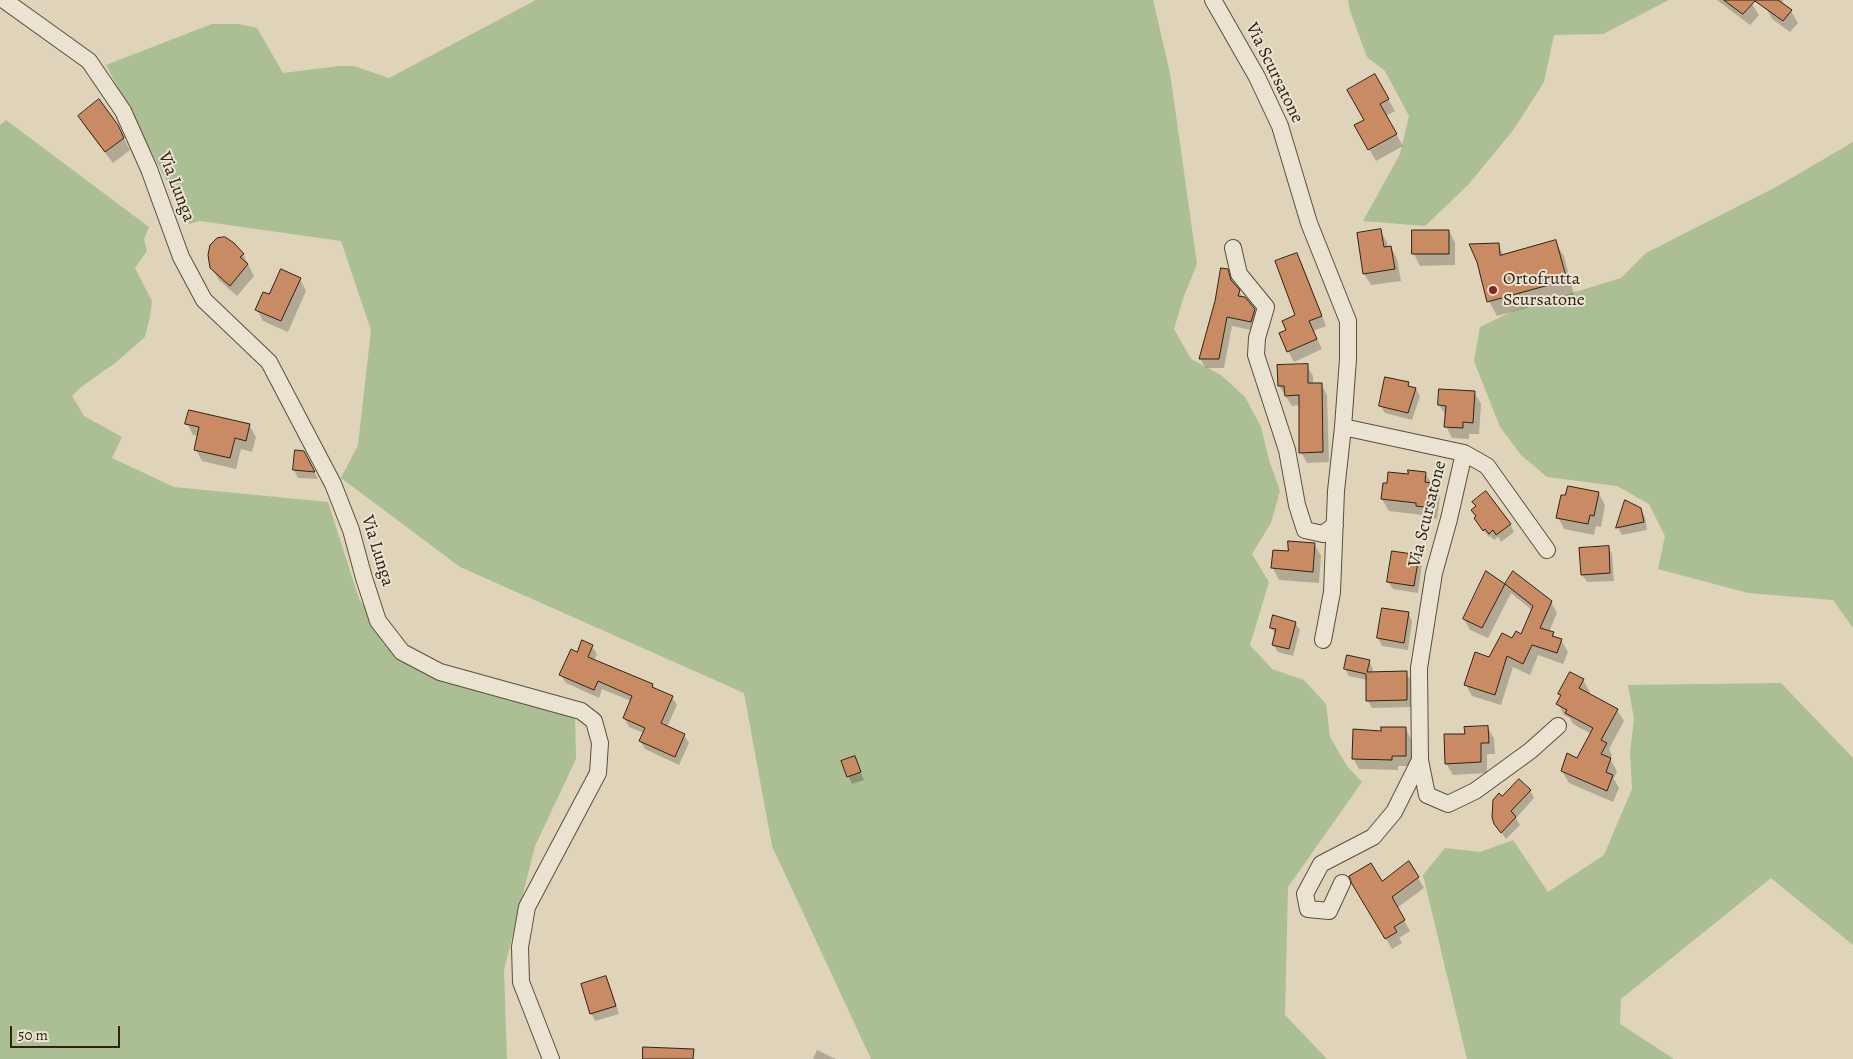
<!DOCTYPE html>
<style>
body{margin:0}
#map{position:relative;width:1853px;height:1059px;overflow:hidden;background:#dfd4b9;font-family:Alegreya,serif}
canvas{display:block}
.scale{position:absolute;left:10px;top:1026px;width:110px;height:22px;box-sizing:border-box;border:2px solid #302214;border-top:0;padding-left:6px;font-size:15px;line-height:18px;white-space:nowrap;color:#302214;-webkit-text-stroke:4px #eae3d2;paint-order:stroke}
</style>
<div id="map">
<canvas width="1853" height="1059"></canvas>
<div class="scale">50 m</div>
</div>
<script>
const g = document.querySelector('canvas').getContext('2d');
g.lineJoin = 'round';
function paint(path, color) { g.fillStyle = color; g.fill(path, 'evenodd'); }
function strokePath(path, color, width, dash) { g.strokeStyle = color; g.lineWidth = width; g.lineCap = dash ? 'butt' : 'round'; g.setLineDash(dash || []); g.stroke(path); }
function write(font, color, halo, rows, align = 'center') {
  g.font = font + ' Alegreya,serif'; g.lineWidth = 4; g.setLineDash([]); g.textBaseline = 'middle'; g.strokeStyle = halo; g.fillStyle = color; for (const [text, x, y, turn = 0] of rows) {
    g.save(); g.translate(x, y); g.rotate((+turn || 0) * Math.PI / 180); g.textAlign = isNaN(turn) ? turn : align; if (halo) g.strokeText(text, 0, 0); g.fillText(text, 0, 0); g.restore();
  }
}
const green = new Path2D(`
 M536 0H1153L1170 73 1197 264 1184 296 1174 329 1191 359 1221 375 1245 397 1261 427 1269 460 1280 491 1271 523 1252 554 1269 582 1250 645 1272 669 1304 680 1326 704 1330 737 1347 766 1362 782 1288 887 1285 1015 1327 1059H871L772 846 744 693 460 567 341 478 358 445 371 330 341 241 200 221 189 224 106 65 212 24H239L257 28 283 73 339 66H354L389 78Z
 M1348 0H1669L1603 34 1554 35 1544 82 1514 129 1468 185 1425 226 1363 221 1400 154 1409 116 1385 71 1367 57 1350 11Z
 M6 120 149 227 144 239 147 251 135 268 152 301 150 317 145 337 115 363 81 387 72 396 84 416 122 437 112 458 174 487 328 502 359 599 377 624 407 658 575 712 576 759 535 846 504 970 507 1059H0V125Z
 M1853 142V628L1833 600 1748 593 1658 569 1665 536 1649 504 1617 486 1547 477 1521 455 1500 427 1474 361 1480 327 1513 311 1621 278 1646 253 1778 186Z
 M1781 683 1853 758V945L1771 878 1621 999 1620 1024 1674 1059H1467L1423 875 1445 848 1480 852 1513 840 1548 892 1604 855 1632 789 1630 752 1634 719 1628 685Z`);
const shadow = new Path2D(`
 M1717 0H1748L1752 4 1759 15 1750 25Z
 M1762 0H1783L1782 4 1791 11 1798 23 1790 32 1772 19Z
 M1375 76 1395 111 1386 116 1403 146 1376 161 1356 126 1366 120Z
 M79 116 117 126 130 150 113 163 86 128Z
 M1380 231 1387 242 1388 248 1391 247 1397 259 1401 281 1371 285 1364 274Z
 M1413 231H1449L1455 243V265L1420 266 1414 254Z
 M1555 242 1564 256 1574 295 1497 316 1489 301 1498 245 1504 256Z
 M243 254 254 276 237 296 219 280 212 268Z
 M1296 254 1302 264 1326 326 1313 331 1322 349 1294 362 1288 351V330L1297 316Z
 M1227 270 1234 286 1254 310 1260 320 1256 331 1232 326 1224 368H1206L1200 359Z
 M300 279 306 291 288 332 263 321 257 310 270 296Z
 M1307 366 1313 376V384H1321L1327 395 1329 462 1307 463 1301 452 1300 405 1292 406 1279 386V367Z
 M1408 383 1410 388 1416 389 1420 396 1412 420 1385 413 1380 405Z
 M1474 392 1481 404 1479 434H1469V439L1452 438 1446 426V416L1439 405Z
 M187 423 249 425 256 437 252 452 241 449 236 469 202 461 196 450 199 436 193 435Z
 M296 451 308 460 318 479 298 478 294 470Z
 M1425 473 1440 496 1437 519 1424 517 1422 515 1389 511 1382 499 1409 476Z
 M1568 487 1599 494 1605 505 1601 527 1596 526 1594 535 1564 529 1558 517Z
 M1474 502 1510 524 1514 532 1501 542 1498 537 1494 540 1490 536 1489 537 1480 526 1477 507Z
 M1625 502 1640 509 1645 517 1647 530 1622 535 1618 528Z
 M1315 545 1321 556 1319 583 1279 580 1273 568 1274 552 1289 553Z
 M1608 547 1612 554 1614 581 1587 582 1582 575 1581 549Z
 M1418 556 1422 564 1418 593 1393 589 1388 582Z
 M1486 573 1505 586 1513 573 1551 602 1557 613 1549 632 1553 633 1556 639 1561 640 1568 652 1563 664 1538 655 1530 675 1513 667 1501 705 1472 696 1466 685 1490 658 1513 639 1521 636 1533 611 1511 593 1488 638 1470 630 1464 619Z
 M1383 609 1408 613 1412 621 1408 650 1382 646 1378 638Z
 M1295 623 1300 630 1293 656 1278 652 1273 645 1275 635 1271 627Z
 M592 646 597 654 594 660 652 685 655 690 672 697 677 705 667 727 684 735 689 743 679 765 645 749 640 741 644 733 629 727 624 718 631 701 602 689 599 698 566 683 561 675 577 653Z
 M1369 661 1373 669 1372 673H1406L1411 680V707L1372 708 1368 701 1367 680 1349 676 1345 669Z
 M1583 680 1590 692 1588 694 1617 710 1624 721 1609 749 1612 755 1610 759 1617 771 1614 779 1619 788 1613 802 1569 783 1562 771 1578 759 1591 734 1573 724 1570 718 1564 715 1558 704 1561 697 1560 694Z
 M1405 728 1411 739V766H1398V770L1359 769 1353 758 1382 732Z
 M1488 728 1494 739 1495 754H1487V773L1453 775 1446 763 1466 735Z
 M854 757 864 780 852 784 842 762Z
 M1530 790 1534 798 1516 818 1520 825 1506 839 1495 824 1502 797Z
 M1409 862 1424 888 1397 908 1410 931 1399 938 1402 943 1392 949 1356 888 1382 883Z
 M606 978 610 985 619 1014 595 1021 591 1013Z
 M817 1050 836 1059H813Z`);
const building = new Path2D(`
 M1724 0H1778L1792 10 1783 21 1755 1 1743 14Z
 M1375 74 1389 99 1380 104 1397 134 1368 150 1354 125 1364 120 1347 90Z
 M99 99 118 125 124 138 105 152 78 116Z
 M1381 229 1384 247 1391 246 1395 269 1363 274 1357 233Z
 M1412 230H1449V254H1412Z
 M225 237 234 243 244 254 240 257 248 264 230 286 210 268 208 255 210 245 217 238Z
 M1556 240 1567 280 1487 302 1477 262 1469 244 1499 243 1500 255Z
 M1297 253 1322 316 1309 321 1317 339 1287 352 1279 333 1286 330 1282 321 1295 315 1275 261Z
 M1221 268 1228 269 1231 280 1240 290 1238 296 1245 297 1255 309 1251 322 1227 317 1219 359H1199L1215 301Z
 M281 269 301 278 281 321 255 310 263 292 269 294Z
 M1308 364V383H1322L1323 452 1299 453V395L1285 396 1284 386H1278L1277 365Z
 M1385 377 1409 382 1408 386 1416 388 1408 413 1379 406Z
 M1439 389 1475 391 1473 423 1463 422V428L1444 427 1446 406 1438 405Z
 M189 410 250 424 246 441 235 438 230 458 194 450 199 427 185 424Z
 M295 450 304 451 315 472 293 470Z
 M1408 470 1426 472 1425 482 1434 483 1431 508 1416 506V503L1381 499 1383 483H1387L1388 472 1408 474Z
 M1568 486 1599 492 1594 516 1590 515 1588 524 1556 518 1561 495H1565Z
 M1486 491 1511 524 1496 535 1493 530 1489 534 1485 529 1483 531 1474 518 1476 516 1471 510 1476 506 1472 502Z
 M1625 500 1641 508 1644 522 1616 528Z
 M1288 541 1315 543 1313 572 1271 568 1273 550 1288 551Z
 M1609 546 1610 573 1581 575 1579 548Z
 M1392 551 1419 555 1414 586 1387 582Z
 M1486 571 1505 584 1482 628 1463 619Z
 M1513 571 1552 601 1540 628 1554 632 1552 636 1562 639 1557 653 1532 645 1523 664 1507 656 1495 695 1464 685 1475 652 1489 657 1502 633 1512 638 1516 631 1521 634 1533 606 1505 584Z
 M1382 608 1409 612 1404 643 1377 638Z
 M1273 615 1296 622 1289 649 1272 645 1276 629 1270 628Z
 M582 640 593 645 588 657 653 684 652 687 673 696 661 723 685 734 675 757 639 741 645 728 623 718 632 696 598 681 594 690 559 675 571 649 577 652Z
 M1347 655 1370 660 1367 672 1407 671V700L1366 701V674L1344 669Z
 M1570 672 1584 679 1579 688 1618 709 1601 740 1607 743 1601 754 1611 758 1606 772 1613 775 1607 791 1561 771 1567 753 1577 758 1593 728 1565 713 1567 710 1556 704 1561 695 1558 694Z
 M1488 726 1489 743H1481V762L1445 764 1444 734H1465L1464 727Z
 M1381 727H1406V756H1392V760L1352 759 1353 729 1381 731Z
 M855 756 861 772 847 777 841 761Z
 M1519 779 1531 790 1511 811 1516 817 1501 833 1494 824 1492 817 1493 800 1499 793 1502 796Z
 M1409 861 1419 877 1392 897 1405 920 1394 927 1397 932 1385 939 1352 884 1349 876 1371 863 1382 881Z
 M606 976 616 1006 590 1014 581 984Z
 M643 1047 694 1049 693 1059H643Z`);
const minor = new Path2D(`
 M4 0 89 61 123 111 149 169 181 257 204 300 269 362 333 484 351 530 364 578 378 621 402 652 440 672 581 711 594 721 600 743 598 773 527 907 520 947 521 982 551 1059
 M1213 0 1257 77 1280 126 1309 223 1348 321V359L1343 427 1464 453 1449 519 1434 573 1419 668 1420 760 1427 795 1448 804 1475 791 1530 751 1558 726
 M1233 248 1239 274 1266 307 1257 338 1256 355 1287 450 1297 505 1305 530 1323 534 1335 525
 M1464 453 1487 466 1547 550
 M1323 640 1332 592 1336 491 1343 427
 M1342 883 1329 911 1308 909 1305 894 1321 864 1373 837 1394 812 1420 760`);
const markers = [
 [1493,290,5,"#8f2418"]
];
const streetNames = [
 ["Via Scursatone",1274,73,64],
 ["Via Lunga",176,187,69],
 ["Via Scursatone",1428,514,-76],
 ["Via Lunga",377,551,73]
];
const poiNames = [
 ["Ortofrutta",1503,280],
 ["Scursatone",1503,301]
];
paint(green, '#abbe94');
paint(shadow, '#0003');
paint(building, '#c98b63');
strokePath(building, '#302214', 1);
strokePath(minor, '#5c4e3d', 18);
strokePath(minor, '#eae3d2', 16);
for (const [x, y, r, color] of markers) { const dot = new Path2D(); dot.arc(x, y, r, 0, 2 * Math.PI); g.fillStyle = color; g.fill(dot); strokePath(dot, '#eae3d2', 2); }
write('18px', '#302214', '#eae3d2', streetNames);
write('18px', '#302214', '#eae3d2', poiNames, 'left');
</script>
